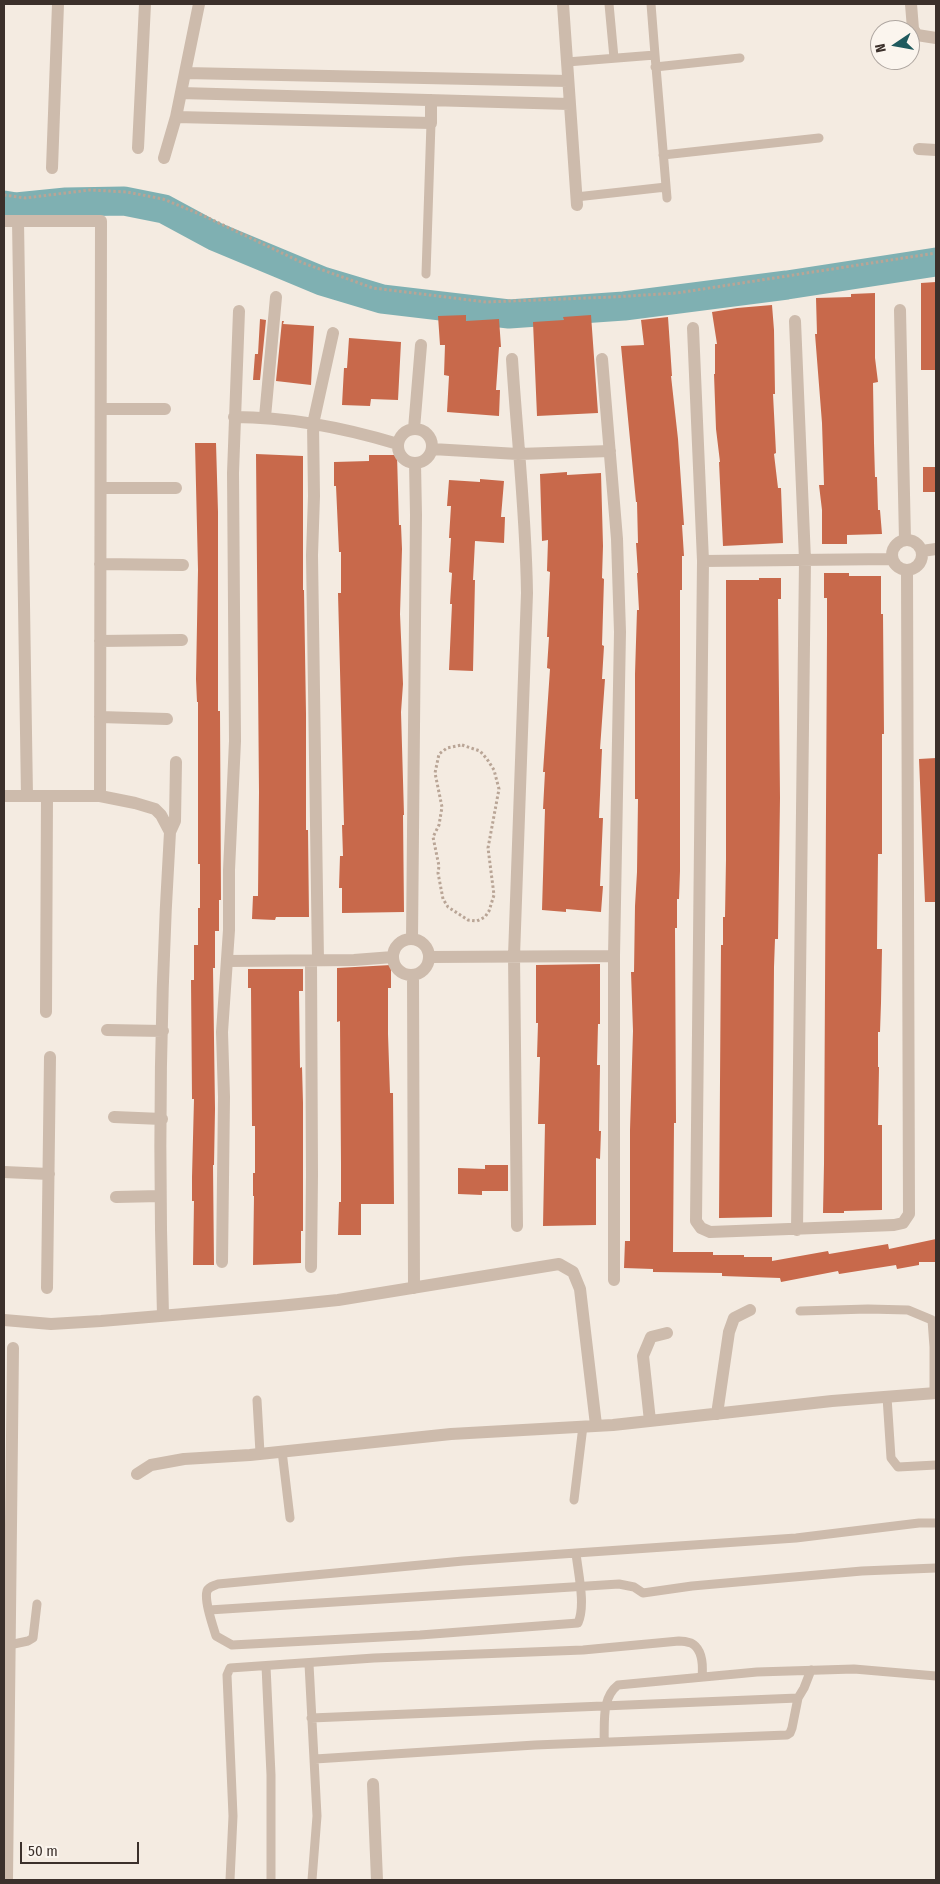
<!DOCTYPE html>
<style>
body{margin:0}
#map{position:relative;width:940px;height:1884px;overflow:hidden;background:#f4ebe1;font-family:"Fira Sans Condensed",sans-serif}
canvas{display:block}
.frame{position:absolute;inset:0;border:5px solid #3b302b;pointer-events:none}
.north{position:absolute;left:870px;top:20px;width:50px;height:50px;box-sizing:border-box;background:#fbf5ee;border:1px solid #aea6a0;border-radius:50%;rotate:258deg;font-size:14px;font-weight:700;line-height:20px;text-align:center;color:#3b302b}
.north::after{content:'';display:block;margin:auto;width:18px;height:22px;background:#1f5a5e;clip-path:polygon(50% 0,100% 100%,50% 72%,0 100%)}
.scale{position:absolute;left:20px;top:1842px;width:119px;height:22px;box-sizing:border-box;border:2px solid #3b302b;border-top:0;padding-left:6px;font-size:15px;line-height:18px;white-space:nowrap;color:#3b302b;-webkit-text-stroke:4px #fbf5ee;paint-order:stroke}
</style>
<div id="map">
<canvas width="940" height="1884"></canvas>
<div class="frame"></div>
<div class="north">N</div>
<div class="scale">50 m</div>
</div>
<script>
const g = document.querySelector('canvas').getContext('2d');
g.lineJoin = 'round';
function strokePath(path, color, width, dash) { g.strokeStyle = color; g.lineWidth = width; g.lineCap = dash ? 'butt' : 'round'; g.setLineDash(dash || []); g.stroke(path); }
function paint(path, color) { g.fillStyle = color; g.fill(path, 'evenodd'); }
const river = new Path2D(`
 M4 205 16 207 66 202 124 201 164 209 214 236 322 281 382 299 509 314 624 306 787 285 936 262`);
const building = new Path2D(`
 M936 282V370H921V283Z
 M875 293V358L878 382 873 383 874 443 875 477H877L878 510H880L882 534 847 535V544H822V510L819 485H824L822 423 815 334H817L816 298 851 297V294Z
 M772 305 774 330 775 394H773L776 453 774 454 778 488H781L783 543 723 546 719 462H720L716 429 714 374H715V344H717L712 312 737 308Z
 M466 315V321L499 319 501 347H499L496 390H500L499 416 447 412 449 376 444 375 445 345H440L438 316Z
 M591 315 598 413 537 416 533 322 564 320 563 317Z
 M668 317 672 376H671L678 439 684 525H682L684 556H682V590H680V871L679 899H677V928H675L676 1123H674L673 1252H713V1255H744V1257H772V1261L828 1251 829 1254 888 1244 889 1249 936 1239V1262H919V1265L897 1269 896 1265 839 1274 838 1271 781 1282 780 1278 722 1276V1273L653 1272V1269L624 1268 625 1241H630V1130L633 1031 631 972H634L635 906 637 872 638 799H635V674L637 610H639L637 573H638L636 543H638L637 502H636L621 346 644 345 641 320Z
 M260 319 266 320 260 380H253L255 354H258Z
 M282 321H284L283 324 314 326 311 385 276 381Z
 M349 338 401 342 398 400 371 399 370 406 342 405 344 368H347Z
 M195 443H216L218 512V711H220L221 900H219V931H215V968H213L215 1109 214 1165H213L214 1265H193L194 1201H192V1177L194 1099H192L191 980H194V945H198V908H200V864H198V702H197L196 679 198 570Z
 M256 454 303 456V590H304L306 714V830H308L309 917H276L275 920 252 919 253 896H258L259 792Z
 M369 455H397L399 525H401L402 549 400 614 403 684 401 712 404 815H403L404 912 342 913V888H339L340 856H343L342 825H344L338 593H341V552H339L336 486H334V462L369 461Z
 M923 467H936V492H923Z
 M567 472V475L601 473 603 546 602 578 604 579 602 645 604 646 602 679H605L600 749H602L599 818H603L600 886H603L601 912 566 909V912L542 910 545 809H543L545 772H543L550 669 547 668 549 637H547L550 572 547 571 548 540 542 541 540 474Z
 M480 479 504 481 501 517H505L504 543 475 541 473 580H475L473 671 449 670 452 604H450L452 573 449 572 451 538H449L451 506H447L449 480 480 482Z
 M824 573H849V576H881V614H883L884 734H882V854H878L877 949H882L881 1003 880 1032H878V1067H879L878 1125H882V1210L844 1211V1213H823L824 1164 827 634V598H824Z
 M759 578H781V599H778L780 798 778 939H775L774 967 772 1217 719 1218 721 945H723V917H725L726 860V580H759Z
 M936 758V902H925L919 759Z
 M600 964V1024H598L597 1065H600L599 1131H601L600 1159 596 1158V1225L543 1226 545 1124H538L540 1057H537L538 1023H536V965Z
 M391 965V988H388V1034L390 1093H393L394 1204H361V1235H338L339 1202H341V1164L340 1021 337 1022V968Z
 M248 969H303V991H299L300 1068 302 1067 303 1103V1231H301V1263L253 1265 254 1196H253V1173H255V1126H252L251 988H248Z
 M485 1165H508V1191H482V1195L458 1194V1168L485 1169Z`);
const path = new Path2D(`
 M4 195 25 198 90 190 127 192 163 199 202 215 303 263 373 288 486 302 613 297 677 293 936 253
 M462 745 480 751 487 759 494 770 499 789 488 848 494 895 489 911 485 917 477 921 468 920 448 907 443 899 438 873 439 866 433 837 439 825 442 807 435 773 439 754 447 748Z`);
const lane = new Path2D(`
 M609 4 614 58
 M655 55 667 198
 M567 62 655 55 651 4
 M655 67 740 58
 M663 155 819 138
 M576 197 666 187
 M426 274 431 123
 M800 1311 868 1309 908 1310 932 1320 934 1347V1393
 M887 1397 891 1458 898 1467 936 1465
 M257 1400 260 1453
 M282 1451 290 1518
 M574 1500 583 1426
 M576 1553C578 1573 586 1605 578 1623L420 1635 232 1645 216 1636C213 1626 204 1601 207 1591 209 1586 214 1586 218 1584L463 1561Z
 M576 1553 796 1538 919 1523H936
 M209 1610 619 1584 634 1587 643 1593 692 1586 862 1571 936 1568
 M9 1645 28 1641 33 1638 37 1604
 M309 1664 317 1816 312 1880
 M266 1666 271 1775V1880
 M311 1718 798 1698
 M604 1742C605 1723 601 1698 618 1685L757 1672 854 1669 936 1676
 M315 1759 535 1745 787 1735 790 1733 792 1728 798 1698 804 1688 811 1670
 M230 1880 233 1816 227 1675 230 1668 374 1658 583 1650 679 1641C683 1641 688 1642 691 1643 703 1649 703 1666 702 1677`);
const street = new Path2D(`
 M563 4 577 205
 M911 4 913 29 917 35 936 38
 M185 73 568 81
 M181 93 569 104
 M176 117 431 123V100
 M138 148 145 4
 M919 149 936 150
 M164 158 176 117 199 4
 M52 168 58 4
 M4 221H101L100 796
 M18 221 27 796
 M900 310 905 540
 M795 321 805 560 797 1230
 M693 328 703 561 696 1221 701 1228 710 1232 894 1225 903 1223 909 1214 907 571
 M512 359C517 437 526 515 527 593L514 956 517 1226
 M602 359 617 539 620 632 614 956V1280
 M101 409H165
 M234 417C289 417 345 428 398 444
 M265 417 276 297
 M414 429 421 345
 M398 446a17 17 0 1 1 34 0a17 17 0 1 1-34 0Z
 M432 449 518 454 610 451
 M101 488H176
 M892 555a15 15 0 1 1 30 0a15 15 0 1 1-30 0Z
 M922 551 936 549
 M703 561 892 559
 M100 564 183 565
 M100 641 182 640
 M100 717 167 719
 M4 796H100L135 803 155 809 161 815 170 832C160 992 158 1154 163 1315
 M170 832 175 821 176 762
 M412 939 416 515 415 463
 M393 957a18 18 0 1 1 36 0a18 18 0 1 1-36 0Z
 M429 957 614 956
 M318 960 312 555 314 496 313 424 333 333
 M227 961 354 960 393 957
 M311 961 312 1175 311 1267
 M413 975 414 1288
 M46 1012 47 796
 M107 1030 163 1031
 M114 1117 162 1119
 M4 1172 49 1174
 M116 1197 160 1196
 M222 1262 224 1097 222 1032 229 930V870L235 741 233 473 239 311
 M47 1288 50 1057
 M4 1320 51 1324 101 1321 279 1306 338 1300 559 1264 573 1272 580 1289 596 1425
 M717 1414 729 1332 734 1318 750 1310
 M650 1421 643 1356 651 1337 667 1333
 M137 1474 151 1465 184 1459 250 1455 451 1434 613 1425 832 1401 936 1393
 M373 1784 377 1880
 M7 1880 13 1348`);
strokePath(river, '#7fb0b2', 29);
paint(building, '#c8694b');
strokePath(path, '#b9a596', 3, [2.5, 2.5]);
strokePath(lane, '#cdbbac', 9);
strokePath(street, '#cdbbac', 12);
</script>
